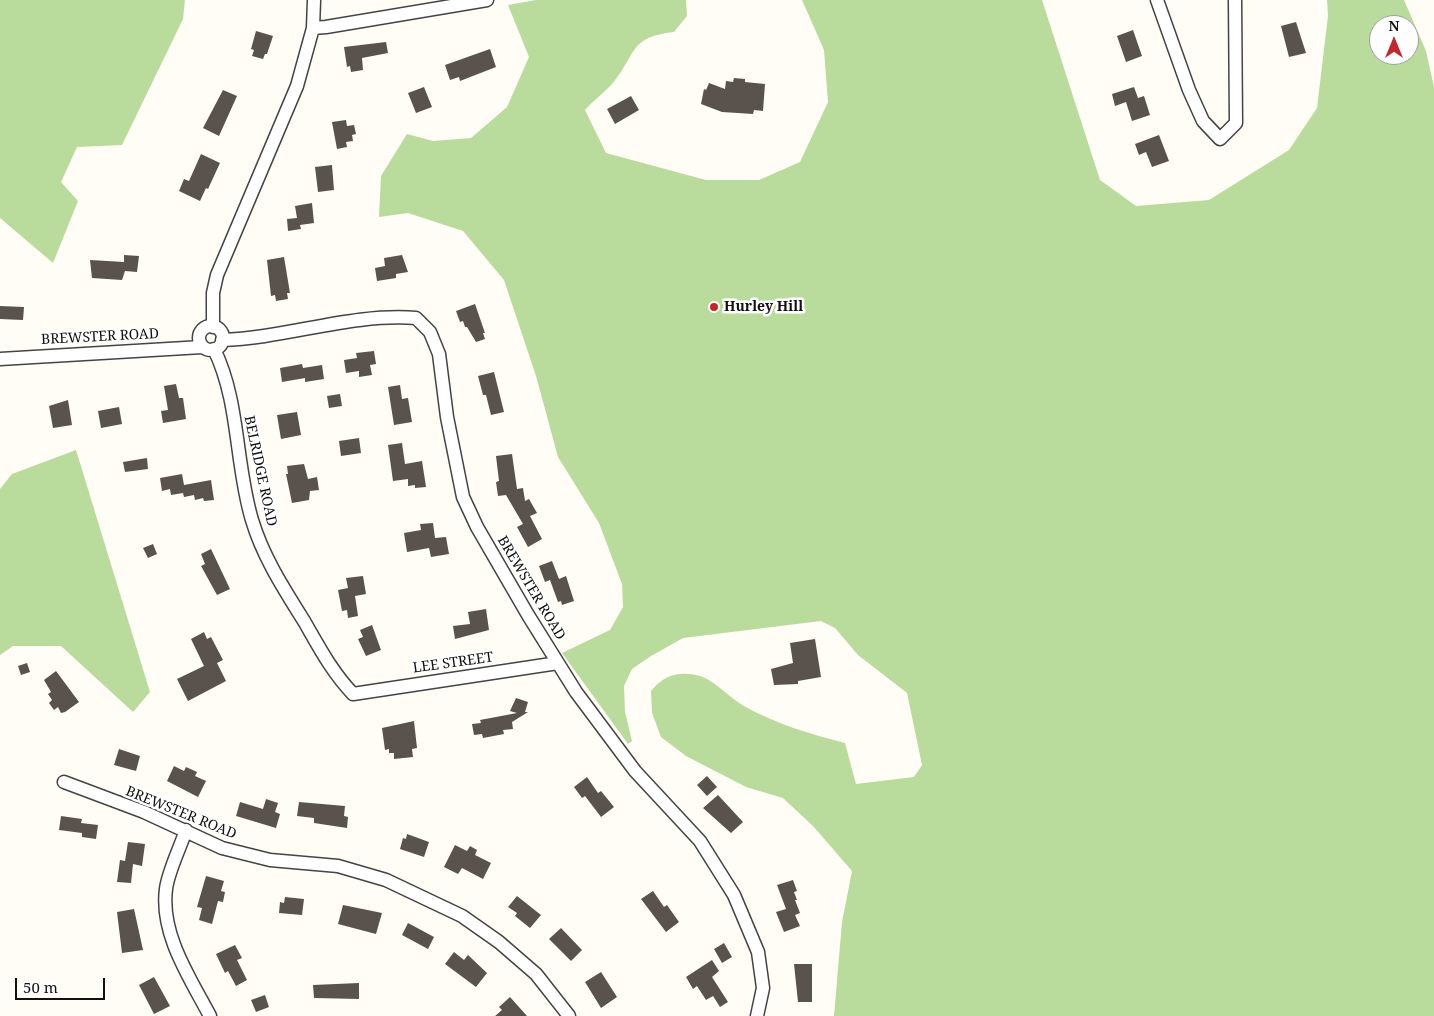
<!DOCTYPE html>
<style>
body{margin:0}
#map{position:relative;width:1434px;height:1016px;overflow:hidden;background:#fffdf5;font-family:"Noto Serif",serif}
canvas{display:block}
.north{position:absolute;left:1369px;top:15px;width:50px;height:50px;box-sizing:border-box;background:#fff;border:1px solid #a0a0a0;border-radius:50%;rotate:0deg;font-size:14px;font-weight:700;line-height:20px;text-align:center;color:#111}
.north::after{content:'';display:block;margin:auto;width:18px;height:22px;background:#c4262e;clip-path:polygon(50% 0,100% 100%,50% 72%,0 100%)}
.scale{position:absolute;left:15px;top:978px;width:90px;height:22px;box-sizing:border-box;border:2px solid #111;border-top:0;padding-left:6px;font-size:15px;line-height:18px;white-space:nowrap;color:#111;-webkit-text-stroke:4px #fff;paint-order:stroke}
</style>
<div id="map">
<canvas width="1434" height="1016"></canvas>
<div class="north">N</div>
<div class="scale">50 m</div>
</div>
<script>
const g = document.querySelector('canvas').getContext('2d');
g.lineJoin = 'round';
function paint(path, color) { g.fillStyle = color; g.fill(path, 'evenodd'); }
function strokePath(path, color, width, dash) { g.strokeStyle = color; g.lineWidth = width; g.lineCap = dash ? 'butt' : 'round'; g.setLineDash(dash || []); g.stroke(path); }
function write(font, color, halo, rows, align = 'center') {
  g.font = font + ' "Noto Serif",serif'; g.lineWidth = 5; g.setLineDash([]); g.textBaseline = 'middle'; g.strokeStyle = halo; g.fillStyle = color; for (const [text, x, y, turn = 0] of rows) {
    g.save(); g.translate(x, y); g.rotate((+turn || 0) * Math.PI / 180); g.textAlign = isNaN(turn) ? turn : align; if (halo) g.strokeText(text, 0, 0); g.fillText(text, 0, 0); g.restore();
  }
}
const forest = new Path2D(`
 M0 0H185L183 19 122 145 77 147 61 182 78 201 53 263 0 218Z
 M536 0H686L687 16 674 32C629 37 637 53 613 83 605 92 594 100 585 110L606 153 706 180H759L800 162 828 102 824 50 802 0H1042L1100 180 1136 206 1209 200 1289 150 1317 108 1328 16 1327 0H1404L1426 51 1434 87V1016H834L842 922 852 871 813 826 783 798 746 787 686 756 661 737 652 713 651 691C664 674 682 670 703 677 717 683 730 698 744 706 776 724 810 734 845 743L856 784 914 777 922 765 907 693 858 655 835 628 821 621 683 638 651 656 632 669 624 686 625 712 632 741 628 744 562 653 610 630 623 607 622 584 599 523 558 457 536 376 504 280 463 231 408 213 379 217 381 176 407 134 433 141 471 138 507 107 529 57 508 5ZM1379 25H1409V55H1379Z
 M76 450 150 692 133 712 61 646H13L0 655V489L12 474Z`);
const building = new Path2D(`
 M1296 22 1306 53 1289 57 1281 26Z
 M1133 30 1142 56 1126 62 1117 36Z
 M256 31 273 36 267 54H265L263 59 252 56 254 50 251 49Z
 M386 42 388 53 362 58 363 70 351 72 350 66 347 67 344 47Z
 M490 49 496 67 460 81 459 77 450 80 445 65Z
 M734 78 745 79V82L765 84 763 111 754 110 753 114 722 112 701 104 704 89 706 90 709 83 725 89 726 81 733 82Z
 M424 87 432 107 416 113 408 93Z
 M1134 87 1138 98 1144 96 1150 115 1132 121 1126 102 1115 106 1112 94Z
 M223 90 237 96 219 136 203 128Z
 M631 96 639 110 615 124 607 109Z
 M346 120 347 126 354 125 356 134 352 135 353 141 346 142 347 147 337 149 332 122Z
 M1159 135 1169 161 1152 167 1146 152 1139 155 1135 144Z
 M201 154 220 163 208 189 206 188 200 201 179 191 184 179 189 181Z
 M332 165 334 190 318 192 315 167Z
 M312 203 314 223 300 225 301 229 288 231 287 219 297 218 295 206Z
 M124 255 139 256 137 272 125 271 122 280 92 278 90 260 124 262Z
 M402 255 408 272 396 274V278L377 281 375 268 385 266 384 258Z
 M284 257 290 293H287L288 299 276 301 275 295 271 296 267 260Z
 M475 304 485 333H483L485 339 476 342 467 327H465L463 321 460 322 456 311Z
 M0 306 24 307 23 320 0 319Z
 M374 351 376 364 370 365 372 375 359 377V371L346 373 344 360 357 358 356 353Z
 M302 364 303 368 322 365 324 379 305 382V378L282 382 280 368Z
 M494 372 504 412 491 415 486 395H483L478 376Z
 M176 384 179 398H183L186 419 163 423 161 411 168 410 164 386Z
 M400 385 402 399 408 398 412 422 394 425 388 387Z
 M340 394 342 406 329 408 327 396Z
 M68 400 72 425 53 428 49 406Z
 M119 407 122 424 101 428 98 411Z
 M297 412 301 435 281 439 277 415Z
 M359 438 361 453 341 456 339 441Z
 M402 443 405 464 422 461 426 487 415 488V485L408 486V479L393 481 388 445Z
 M512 454 517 489 523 488 525 501 529 499 537 513 530 516 542 539 528 547 517 527 523 524 506 495 498 496 496 482 499 481 496 456Z
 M147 458 148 469 125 472 123 462Z
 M304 464 308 479 317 477 319 490 310 491 309 500 292 503 286 474H288L287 466Z
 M182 474 184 485 211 480 214 500 204 501 203 498 195 500 194 495 184 497 183 493 171 495 170 489 162 491 160 478Z
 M433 523 435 538 446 537 449 554 431 557 429 548 407 552 404 533 421 530 420 524Z
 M153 544 157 554 148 558 143 548Z
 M211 549 230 589 217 595 201 566 205 564 201 554Z
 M552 561 559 579 566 576 574 601 562 605 561 601 558 602 550 580 545 582 539 566Z
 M363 576 366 594 355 596 358 616 348 618 347 610 342 611 338 590 348 588 346 578Z
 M486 609 489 630 455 639 453 626 470 624 468 612Z
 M372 625 381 650 366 656 358 639 363 637 360 630Z
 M204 632 207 639 211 637 223 660 217 663 226 681 188 701 177 679 204 666 191 639Z
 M815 639 821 677 798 681V684L774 685 771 669 793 663 790 643Z
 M27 663 30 672 21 675 18 666Z
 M56 671 79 702 65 712 61 713 58 707 54 710 49 703 52 700 48 694 51 692 44 680Z
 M516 698 528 702 525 712H528L512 722 513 729 503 730 504 734 483 738 482 734 474 735 472 724 481 723 480 720 517 713 510 711Z
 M414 721 417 748 412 749 413 757 394 759V753H389V749L385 750 382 728Z
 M119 749 140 756 136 771 114 765Z
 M174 766 184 771 186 767 197 772 195 776 206 781 198 797 167 781Z
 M707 776 717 787 707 796 697 785Z
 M587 777 598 793 601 791 614 807 601 817 585 796 582 798 574 787Z
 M718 795 743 822 731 833 703 808Z
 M266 799 278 803 275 812 280 814 276 828 236 816 240 802 263 809Z
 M299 802 345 806 344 816 348 817 347 828 314 823V818L297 816Z
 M61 816 82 819 81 823 98 825 96 839 82 837V833L59 830Z
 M407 834 429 842 424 857 400 849 403 838 406 839Z
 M128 842 145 844 142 866 133 864 131 883 117 882 120 860 125 861Z
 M455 845 467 851 470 846 477 850 475 855 491 863 483 879 462 868 458 874 444 867Z
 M206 876 224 881 221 891 225 892 223 902 218 901 212 924 199 920 202 908 197 907Z
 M793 880 797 891 794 892 797 900H795L800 913 795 915 800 926 784 932 776 912 786 909 777 885Z
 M653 891 664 907 667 905 679 922 666 932 641 899Z
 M517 896 541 915 530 928 515 916 517 913 508 907Z
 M285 897 304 899 302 915 279 913 280 902 284 903Z
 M343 905 382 913 376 934 338 924Z
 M134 909 143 950 122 953 117 912Z
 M408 923 434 937 428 949 402 935Z
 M561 928 582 950 571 961 549 939Z
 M724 943 732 957 722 963 714 949Z
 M235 945 242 958 237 960 247 980 236 986 228 971 225 973 216 954Z
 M454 952 464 960 468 955 487 973 476 987 445 964Z
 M712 960 719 971 712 977 728 1002 720 1007 713 996 706 1000 697 986 693 989 686 977Z
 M794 964H812V1002H798Z
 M601 972 617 997 601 1008 585 982Z
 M154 977 170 1006 154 1014 139 985Z
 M359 983V999L314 998 313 985Z
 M265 995 269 1007 256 1012 251 1000Z
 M510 997 527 1016H495L502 1010 499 1007Z`);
const minor = new Path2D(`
 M1157 0 1189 90 1203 121 1220 139 1236 123 1235 0
 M313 28 326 27 487 0
 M199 338a12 12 0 1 1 24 0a12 12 0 1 1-24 0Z
 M213 327V293L217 275 297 86 313 28 314 0
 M222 340C287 338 351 313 416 318L430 332 439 354 447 417 463 497 477 527 528 615 576 692 635 771 700 841 734 895 758 952 763 988 757 1016
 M214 349C240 402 235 464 252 520 263 557 284 589 304 621 319 647 332 672 353 694L558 663
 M0 359 202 347
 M64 782 144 812 222 848 270 860 338 866 386 880 462 916 499 942 536 974 569 1016
 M186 830C180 848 168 872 166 889 160 934 190 978 210 1016`);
const markers = [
 [714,307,5,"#c4262e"]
];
const poiNames = [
 ["Hurley Hill",724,307]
];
const streetNames = [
 ["BREWSTER ROAD",100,337,-3],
 ["BELRIDGE ROAD",260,471,78],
 ["BREWSTER ROAD",531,588,59],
 ["LEE STREET",453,663,-8],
 ["BREWSTER ROAD",181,813,22]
];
paint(forest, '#b9dc9c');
paint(building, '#5a524d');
strokePath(minor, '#444', 15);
strokePath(minor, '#fff', 12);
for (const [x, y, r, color] of markers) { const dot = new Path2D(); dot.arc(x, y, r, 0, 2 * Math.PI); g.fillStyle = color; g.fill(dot); strokePath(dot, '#fff', 2); }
write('bold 14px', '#111', '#fff', poiNames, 'left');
write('14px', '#111', '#fff', streetNames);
</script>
